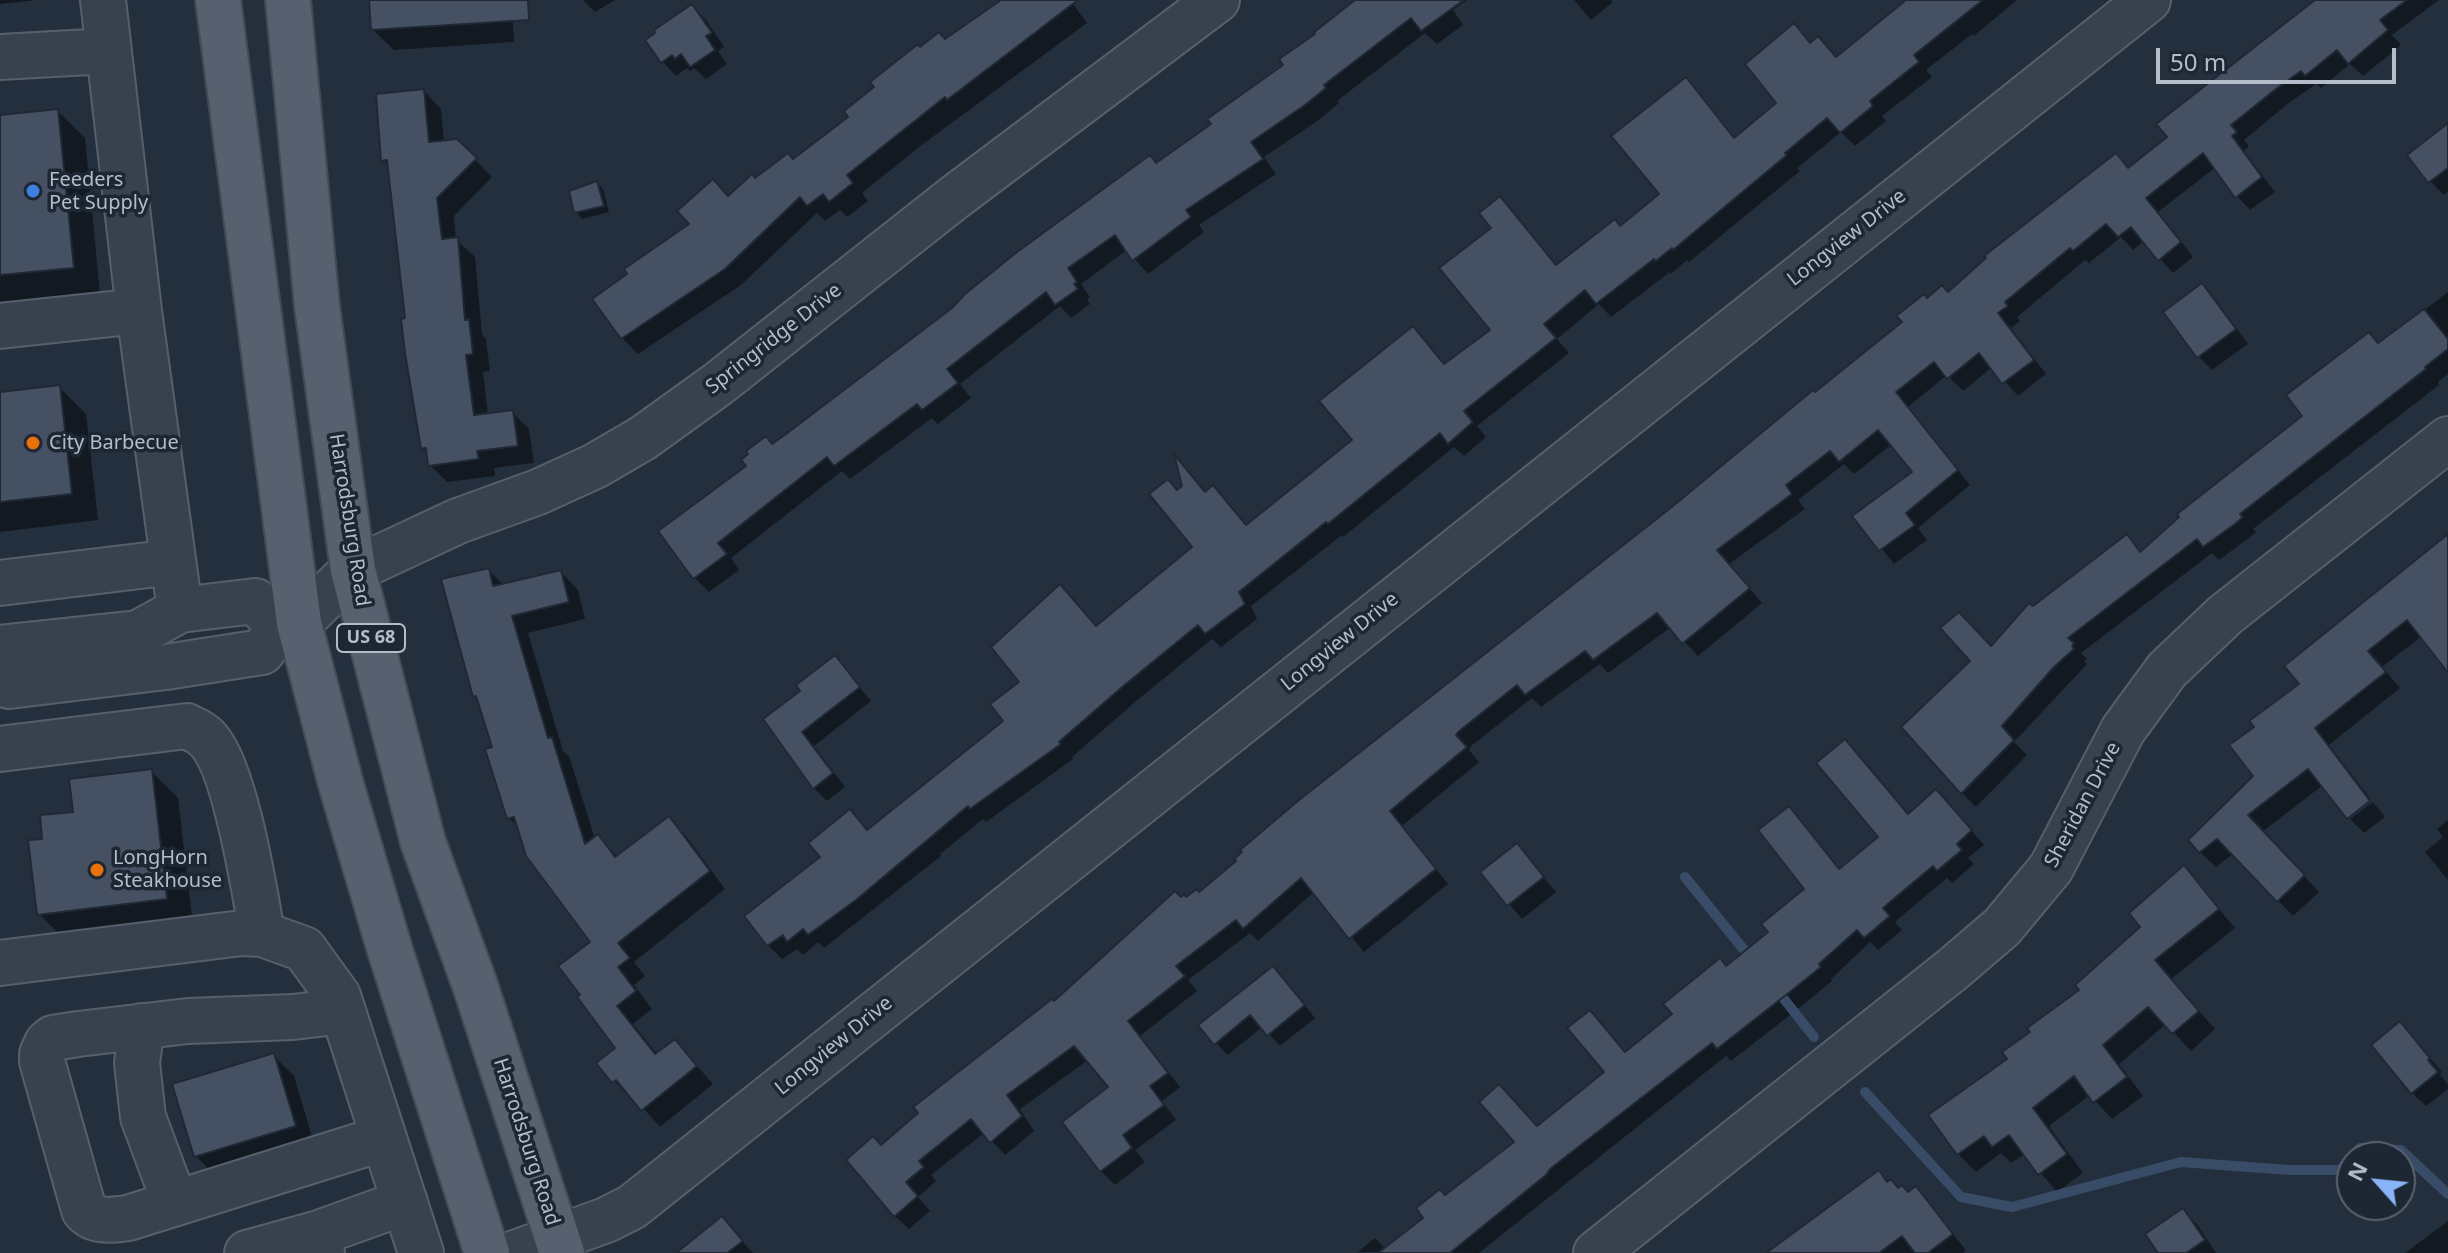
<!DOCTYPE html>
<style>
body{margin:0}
#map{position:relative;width:2448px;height:1253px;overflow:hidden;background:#242f3e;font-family:"Noto Sans",sans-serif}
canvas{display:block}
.north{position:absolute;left:2336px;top:1141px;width:80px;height:80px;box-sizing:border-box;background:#1d2633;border:2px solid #59626f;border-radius:50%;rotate:297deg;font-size:22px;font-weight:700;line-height:32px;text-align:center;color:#b4bcc9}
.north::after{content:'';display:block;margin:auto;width:28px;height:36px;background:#8ab4f8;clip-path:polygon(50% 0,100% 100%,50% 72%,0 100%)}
.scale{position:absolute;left:2156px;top:48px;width:240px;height:36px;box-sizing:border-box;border:4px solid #b4bcc9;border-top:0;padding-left:10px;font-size:24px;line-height:28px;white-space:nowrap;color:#b4bcc9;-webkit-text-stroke:6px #1d2633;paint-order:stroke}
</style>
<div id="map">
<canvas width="2448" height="1253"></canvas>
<div class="north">N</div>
<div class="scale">50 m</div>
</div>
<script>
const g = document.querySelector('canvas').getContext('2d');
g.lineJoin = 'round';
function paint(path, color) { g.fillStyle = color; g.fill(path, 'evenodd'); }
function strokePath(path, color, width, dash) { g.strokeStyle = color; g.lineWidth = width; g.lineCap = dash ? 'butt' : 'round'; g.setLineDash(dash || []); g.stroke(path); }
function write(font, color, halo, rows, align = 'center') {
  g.font = font + ' "Noto Sans",sans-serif'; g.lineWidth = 7; g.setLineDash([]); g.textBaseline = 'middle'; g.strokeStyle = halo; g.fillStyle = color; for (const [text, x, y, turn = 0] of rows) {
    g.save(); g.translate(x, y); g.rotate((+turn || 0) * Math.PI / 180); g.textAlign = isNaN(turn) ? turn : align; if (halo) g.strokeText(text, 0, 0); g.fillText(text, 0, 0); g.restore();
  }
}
const shadow = new Path2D(`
 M0 0H37L0 4Z
 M371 0H506L512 6 514 42 394 50 373 30Z
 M583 0H615L595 12Z
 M1001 0H1079L1073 4 1087 23 919 147 862 193 868 201 847 217 840 210 825 221 817 213 741 285 638 354 622 338 728 198 755 180 793 161 850 117 920 50 946 41Z
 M1359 0H1467L1453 10 1463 25 1437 44 1425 33 1337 101 1339 103 1320 119 1264 157 1276 174 1199 225 1204 232 1148 274 1127 250 1081 284 1090 297 1087 299 1090 304 1071 318 1060 306 960 384 971 398 938 424 932 418 850 479 842 471 731 558 739 570 709 592 694 577 773 446 1214 125Z
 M1574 0H1611L1613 2 1591 20Z
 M1909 0H2017L1974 36 1972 34 1926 70 1932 77 1882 116 1886 121 1855 146 1841 132 1797 168 1800 171 1689 262 1687 260 1671 274 1670 272 1611 317 1599 304 1557 339 1569 353 1477 426 1486 437 1464 456 1454 447 1343 537 1342 535 1251 606 1257 619 1221 647 1212 639 1135 702 1072 757 1073 759 986 822 983 819 940 854 941 856 824 948 818 942 803 955 797 949 782 959 768 945 850 811 869 831 1006 721 1097 628 1195 547 1178 491 1184 487 1177 460 1207 493 1247 527 1492 330 1494 229 1500 198 1557 266 1621 228 1662 195 1686 80 1735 139 1779 103 1808 40 1811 45 1818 39 1837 58Z
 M2316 0H2439L2392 35 2401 45 2363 76 2350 64 2321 88 2316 84 2290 102 2244 140 2249 146 2244 151 2275 192 2250 210 2237 196 2216 167 2158 212 2193 257 2173 273 2144 241 2133 250 2121 237 2089 263 2085 260 2017 317 2020 321 2011 328 2046 374 2018 396 1992 367 1963 391 1947 375 1908 407 1970 485 1918 528 1927 540 1894 564 1855 516 1915 472 1892 444 1854 474 1844 464 1798 500 1805 509 1729 564 1762 603 1698 656 1671 627 1608 673 1600 664 1541 707 1532 698 1471 746 1469 750 1479 762 1402 826 1448 884 1364 952 1314 892 1258 941 1250 933 1188 980 1197 991 1140 1036 1180 1087 1162 1101 1176 1120 1135 1150 1145 1162 1115 1185 1101 1171 1111 1087 1088 1060 1020 1109 1034 1131 1005 1155 984 1133 931 1175 936 1181 918 1197 930 1211 909 1229 895 1216 881 1147 1181 899 1186 900 1199 894 1904 323 1927 300 1948 294 2116 155 2130 169 2169 138Z
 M692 6 706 20 724 47 718 51 727 64 706 79 694 68 690 71 687 68 676 76 663 62 648 40Z
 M424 91 441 109 444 142 457 141 492 177 454 216 456 240 475 257 482 334 486 339 490 371 483 372 488 415 512 412 529 429 534 463 494 468 495 476 447 482 430 465 428 454 423 448 389 166 383 160Z
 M58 111 85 138 100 294 0 305V117Z
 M2448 126V192L2444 195 2430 181Z
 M597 183 603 189 609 212 582 219 576 212Z
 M2202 286 2216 300 2248 344 2212 370 2199 357Z
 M2448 292V374L2438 382 2439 385 2253 529 2256 532 2249 538 2219 560 2212 553 2081 653 2087 659 2084 662 2087 664 2014 742 2027 755 1976 807 1962 793 1991 648 2033 608 2127 537 2142 553 2305 416 2379 345Z
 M59 387 86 414 98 520 0 532V394Z
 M2448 534V668L2422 636 2382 667 2400 688 2329 745 2370 798 2347 816 2323 785 2262 832 2319 892 2293 916 2233 854 2216 867 2200 852 2256 776V727L2301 685 2287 666Z
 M488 570 504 585 561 572 578 590 585 619 528 633 563 751 569 756 595 839 598 837 618 857 668 819 686 836 725 889 634 962 645 976 634 985 652 1009 633 1024 658 1055 675 1041 713 1084 660 1127 633 1097 631 1098 614 1081 618 1048 593 942 520 829 509 818 494 748 480 701 475 696Z
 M835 658 871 701 814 746 845 787 827 801 814 788 766 719 803 691Z
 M151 771 178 798 193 925 66 941 39 914 44 840 75 813Z
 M2373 802 2385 817 2364 833 2350 819Z
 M1949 805 1984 845 1968 858 1974 864 1952 883 1947 878 1895 922 1902 930 1878 950 1870 942 1831 979 1832 981 1804 1004 1731 1061 1726 1056 1479 1253 1358 1252 1375 1238 1386 1249 1426 1218 1445 1198 1607 1072 1771 933 1807 889 1789 809 1840 870 1909 815Z
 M2448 820V880L2425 852 2443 837 2437 829Z
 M1516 846 1556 892 1522 919 1483 873Z
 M2183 867 2235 928 2171 979 2215 1029 2191 1051 2166 1024 2119 1064 2143 1096 2112 1119 2090 1095 2049 1126 2083 1173 2057 1192 2025 1154 2011 1163 2001 1153 1976 1172 1958 1154 2010 1060 2143 927Z
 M1284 980 1315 1018 1280 1046 1262 1027 1228 1055 1216 1043Z
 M2400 1023 2442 1072 2440 1074 2448 1085V1089L2426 1106 2412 1093Z
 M273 1055 294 1076 315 1147 216 1177 196 1156Z
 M1879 1173 1889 1183 1908 1194 1915 1189 1966 1250 1963 1253H1767Z
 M2183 1211 2197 1224 2216 1253H2161Z
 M722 1219 753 1253H678Z
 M2448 1221V1253H2405Z`);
const stream = new Path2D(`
 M1685 877 1753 961
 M1776 989 1814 1037
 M1865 1092 1961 1197 2012 1207 2181 1162 2289 1170H2340L2352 1157
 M2352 1157 2360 1148 2401 1150 2448 1194`);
const building = new Path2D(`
 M369 0H528L529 20 371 30Z
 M1001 0H1078L947 100 945 97 847 175 853 183 829 202 823 194 807 206 800 197 725 269 621 339 592 299 627 274 624 269 689 224 677 211 713 179 728 196 752 174 755 178 788 153 793 159 848 117 844 111 874 87 870 82 918 44 920 47 939 32 945 39Z
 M1355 0H1464L1421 31 1411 18 1324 85 1326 88 1305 105 1251 142 1263 159 1186 210 1191 217 1132 261 1115 235 1068 268 1077 282 1074 284 1078 289 1055 305 1046 292 947 369 958 383 922 410 917 404 834 466 827 457 718 543 727 554 693 579 658 531 746 466 741 460 748 454 746 451 766 436 772 444 786 434 952 308 965 294 1017 252 1150 155 1156 163 1211 124 1207 119 1283 65 1279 59 1315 34 1313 33Z
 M1906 0H1983L1914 55 1919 62 1870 101 1873 106 1840 133 1827 118 1785 153 1787 155 1673 250 1672 248 1656 261 1654 259 1596 304 1585 290 1544 324 1556 338 1464 411 1473 422 1448 444 1440 433 1328 524 1326 522 1239 592 1245 604 1205 634 1198 625 1121 688 1059 742 1061 744 970 809 968 806 856 900 808 935 803 929 787 942 783 935 767 946 744 916 820 857 808 843 850 809 867 830 1003 721 990 704 1019 682 991 647 1060 584 1096 626 1192 547 1149 494 1168 479 1177 490 1182 486 1174 454 1205 492 1213 485 1246 525 1352 440 1319 401 1413 326 1444 364 1490 330 1439 268 1491 228 1479 213 1500 196 1556 265 1615 219 1620 226 1659 194 1611 136 1686 77 1734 138 1776 103 1745 64 1794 23 1810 43 1818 36 1836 57Z
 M2315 0H2407L2380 20 2388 30 2348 64 2337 50 2305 76 2301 71 2276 89 2231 125 2237 132 2232 136 2262 177 2235 198 2203 153 2146 198 2181 242 2158 261 2131 227 2118 237 2106 224 2073 251 2070 248 2005 302 2008 306 1998 313 2034 360 2002 384 1979 353 1947 379 1934 362 1896 392 1958 470 1906 513 1915 525 1879 551 1852 516 1912 472 1878 430 1839 462 1830 451 1786 485 1792 494 1717 550 1750 588 1682 644 1657 613 1593 660 1585 651 1525 695 1517 685 1458 732 1456 735 1467 747 1390 811 1436 869 1375 918 1349 939 1301 878 1243 929 1236 920 1176 966 1185 976 1128 1021 1168 1073 1150 1086 1164 1105 1123 1135 1132 1148 1100 1172 1062 1122 1108 1087 1074 1046 1007 1095 1022 1116 990 1143 971 1119 919 1161 924 1167 906 1182 918 1196 894 1217 846 1160 873 1136 881 1145 918 1113 913 1107 1052 999 1054 1001 1175 891 1181 897 1184 894 1186 897 1197 889 1199 892 1236 861 1234 859 1242 852 1240 850 1299 800 1673 506 1813 390 1815 392 1902 322 1896 316 1924 294 1927 298 1942 285 1948 292 1986 258 1984 256 2116 153 2128 168 2167 137 2156 124Z
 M692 4 712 33 706 36 715 50 690 67 681 54 675 59 672 55 661 63 645 40 655 33 654 30Z
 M424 89 429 142 457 139 477 158 437 198 442 239 458 237 465 320 469 319 473 354 466 355 474 415 513 410 518 446 477 451 479 459 428 466 426 448 421 449 405 353 401 319 405 318 389 178 387 160 381 161 376 94Z
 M58 109 74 268 0 275V115Z
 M2448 123V168L2428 183 2407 155Z
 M597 181 604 206 574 213 569 191Z
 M2202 283 2236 329 2197 358 2163 312Z
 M2424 309 2448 339V349L2425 367 2426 369 2240 514 2243 517 2235 524 2203 547 2197 539 2068 638 2074 643 2072 646 2074 649 2054 667 2002 726 2014 740 1961 794 1901 727 1970 661 1940 628 1959 612 1991 646 2029 603 2033 606 2127 534 2140 552 2179 517 2177 514 2302 416 2286 395 2369 332 2378 343Z
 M60 385 72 494 0 502V392Z
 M2448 534V673L2407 620 2368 651 2386 672 2315 728 2370 801 2347 819 2308 769 2248 815 2305 875 2277 902 2217 839 2199 853 2188 840 2253 776 2229 745 2254 727 2249 721 2299 684 2284 666Z
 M489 568 493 586 561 570 569 602 512 616 548 738 552 737 585 844 598 834 615 857 669 816 710 871 618 943 630 958 618 967 636 991 617 1006 655 1054 675 1039 697 1066 641 1111 616 1080 612 1083 596 1063 615 1048 577 997 580 995 558 966 590 942 526 856 514 817 507 819 485 749 492 747 476 696 473 697 441 579Z
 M835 655 860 687 802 732 833 773 813 789 763 719 800 691 796 685Z
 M1845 739 1908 814 1936 789 1972 830 1957 844 1962 850 1937 871 1933 866 1883 908 1890 916 1864 938 1857 930 1819 964 1821 967 1791 991 1717 1049 1712 1043 1550 1169 1546 1175 1450 1253H1378L1423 1218 1416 1208 1440 1189 1445 1195 1514 1142 1479 1102 1499 1084 1537 1126 1604 1072 1567 1028 1590 1010 1625 1052 1672 1014 1663 1004 1720 958 1726 966 1768 932 1761 924 1804 889 1758 830 1789 806 1839 869 1878 837 1816 763Z
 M152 769 167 899 37 915 28 840 42 839 40 815 73 812 69 779Z
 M1517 843 1544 877 1507 906 1480 872Z
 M2184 865 2219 909 2155 960 2199 1011 2172 1034 2148 1007 2103 1045 2127 1077 2093 1103 2074 1076 2033 1108 2067 1154 2038 1175 2009 1135 1992 1147 1984 1136 1957 1155 1928 1115 2007 1059 2002 1052 2030 1032 2027 1028 2079 990 2075 985 2140 927 2129 913Z
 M1273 966 1305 1005 1267 1036 1250 1015 1214 1045 1198 1025Z
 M2400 1021 2430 1058 2428 1060 2438 1072 2411 1094 2371 1045Z
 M274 1053 296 1126 194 1157 172 1084Z
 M1879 1170 1887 1182 1891 1179 1898 1188 1902 1185 1908 1192 1916 1186 1953 1234 1928 1253H1915L1902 1236 1879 1253H1766Z
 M2183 1208 2205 1240 2186 1253H2158L2145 1234Z
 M722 1216 743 1241 727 1253H676Z`);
const minor = new Path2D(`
 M103 0 139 311 180 610
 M0 57 108 51
 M0 326 139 311
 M0 583 173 562
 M0 648 138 633 180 610 255 601 280 627
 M0 683 9 686 166 667 262 652 280 627 299 623 353 570 458 521 538 492 595 466 643 438 718 384 955 197 1217 0
 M0 749 187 726C192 729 198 731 203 735 234 758 255 893 262 934
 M0 963 242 933 262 934 304 949 338 996 421 1253
 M343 1011 293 1017 188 1021 78 1034 53 1038 47 1043 42 1054V1061L84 1210C95 1223 112 1220 128 1218L384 1138
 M142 1026 137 1063 143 1117 175 1203
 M316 1234 405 1202
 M247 1253 316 1234 322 1253
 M515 1253 606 1220 632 1207 2148 0
 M1596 1253 1953 969 2002 927 2051 868 2123 730 2167 670 2225 615 2448 439`);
const major = new Path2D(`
 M218 0 299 623 340 781 389 947 487 1253
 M288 0 317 306 353 570 423 842 476 988 562 1253`);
const markers = [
 [33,191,8,"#3f7fe0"],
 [33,443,8,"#e8710a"],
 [97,870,8,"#e8710a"]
];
const shields = [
 [371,638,68]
];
const shieldNames = [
 ["US 68",371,638]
];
const poiNames = [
 ["Feeders",49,180],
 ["Pet Supply",49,203],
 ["City Barbecue",49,443],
 ["LongHorn",113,858],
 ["Steakhouse",113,881]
];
const streetNames = [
 ["Longview Drive",1847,238,-38],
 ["Springridge Drive",774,339,-38],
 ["Harrodsburg Road",349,520,81],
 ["Longview Drive",1340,642,-39],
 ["Sheridan Drive",2083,805,-62],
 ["Longview Drive",834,1046,-39],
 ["Harrodsburg Road",526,1142,72]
];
paint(shadow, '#0007');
strokePath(stream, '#394c67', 10);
paint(building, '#455162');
strokePath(building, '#1f2835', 2);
strokePath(minor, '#565f6c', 48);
strokePath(major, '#414a57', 48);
strokePath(minor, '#38414e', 44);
strokePath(major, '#56606e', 44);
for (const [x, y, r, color] of markers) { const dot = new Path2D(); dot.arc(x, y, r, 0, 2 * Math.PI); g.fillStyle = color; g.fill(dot); strokePath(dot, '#1d2633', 3); }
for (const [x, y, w] of shields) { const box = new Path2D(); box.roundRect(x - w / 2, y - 14, w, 28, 6); g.fillStyle = '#1d2633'; g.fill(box); strokePath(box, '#b4bcc9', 2); }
write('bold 18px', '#b4bcc9', null, shieldNames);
write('20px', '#b4bcc9', '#1d2633', poiNames, 'left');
write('20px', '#b4bcc9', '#1d2633', streetNames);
</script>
